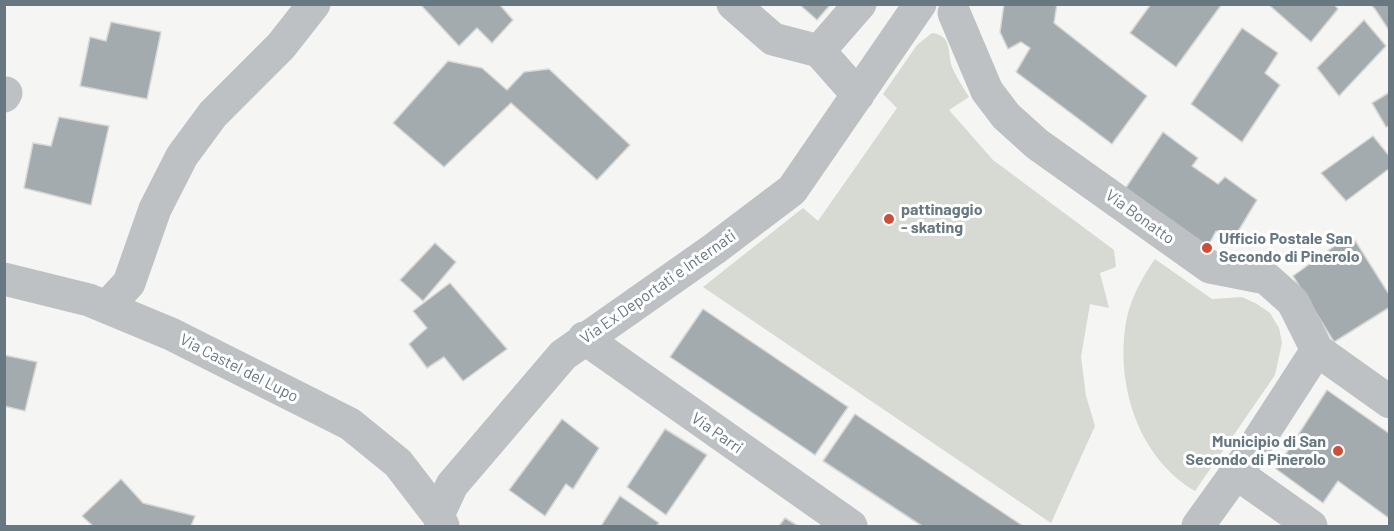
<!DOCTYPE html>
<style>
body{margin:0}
#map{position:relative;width:1394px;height:531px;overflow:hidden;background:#f5f5f3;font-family:Barlow,sans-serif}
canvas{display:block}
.frame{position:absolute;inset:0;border:6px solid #687880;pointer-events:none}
</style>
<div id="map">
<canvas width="1394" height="531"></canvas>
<div class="frame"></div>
</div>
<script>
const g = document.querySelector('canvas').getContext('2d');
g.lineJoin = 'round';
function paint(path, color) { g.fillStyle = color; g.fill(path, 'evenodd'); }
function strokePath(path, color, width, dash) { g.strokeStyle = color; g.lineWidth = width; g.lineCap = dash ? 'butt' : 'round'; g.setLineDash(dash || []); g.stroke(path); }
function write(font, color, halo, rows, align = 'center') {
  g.font = font + ' Barlow,sans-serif'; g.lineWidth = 6; g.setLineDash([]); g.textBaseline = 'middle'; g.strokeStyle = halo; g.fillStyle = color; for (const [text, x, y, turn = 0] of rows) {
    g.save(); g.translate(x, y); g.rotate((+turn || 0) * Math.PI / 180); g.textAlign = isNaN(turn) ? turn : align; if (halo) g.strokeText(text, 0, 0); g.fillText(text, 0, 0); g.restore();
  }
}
const green = new Path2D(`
 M932 33C953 36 947 52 952 67 956 77 963 87 969 97L949 110 993 160 1114 250 1116 267 1100 273 1109 308 1090 304 1081 357 1086 396 1095 426 1051 523 703 287 803 208 818 221 897 108 883 94 917 45Z
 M1155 259 1212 299 1242 297 1257 304 1270 313 1279 328 1282 343 1275 375 1195 491C1137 457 1114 381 1127 317 1132 296 1143 276 1155 259Z`);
const building = new Path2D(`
 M420 4H499L513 20 492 43 477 28 459 46Z
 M799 4H831L817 20Z
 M1004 4H1057L1054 23 1147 96 1112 144 1016 72 1030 48 1021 42 1008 49 1000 32Z
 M1151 4H1222L1176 67 1130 33Z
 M1268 4H1334L1338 9 1311 42Z
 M1370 4H1390V32L1375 9Z
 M1364 20 1386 46 1339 96 1317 68Z
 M111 22 161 32 147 99 80 86 90 37 106 41Z
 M1242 28 1278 53 1265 73 1280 85 1242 142 1191 104Z
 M448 61 482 68 507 90 524 72 549 69 630 145 597 180 511 103 444 167 393 123Z
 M1390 92V126L1386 127 1372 103Z
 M59 117 109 126 91 205 24 188 33 143 51 146Z
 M1163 132 1198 158 1192 166 1218 184 1225 177 1257 200 1234 238 1216 231 1207 248 1125 189Z
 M1373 136 1390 157V168L1346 201 1321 173Z
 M1351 234 1390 296V307L1334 342 1293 276Z
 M435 243 456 262 423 301 400 280Z
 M450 283 507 349 463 381 444 357 427 368 409 344 427 328 413 311Z
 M703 309 848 407 815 455 670 357Z
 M4 355 37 362 25 411 4 406Z
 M1327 390 1390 434V519L1338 481 1323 503 1276 469Z
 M855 414 1023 526H922L823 461Z
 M562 419 599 448 573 489 566 484 545 516 509 490Z
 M665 429 707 455 666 515 627 487Z
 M121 479 143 503 195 516 191 526H93L82 516Z
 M620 496 659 523 656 526H601Z
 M785 518 798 526H779Z`);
const minor = new Path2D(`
 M733 4 773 39 819 51
 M954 13 987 91 1006 116 1037 144 1210 267 1266 278 1293 302 1317 350 1390 402
 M858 95 819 51 860 4
 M4 96 6 93
 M4 279 89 300 171 334 350 424 398 463 438 515 443 526
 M107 307 129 283 155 209 182 156 213 114 281 46 314 4
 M584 338 851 526
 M1236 473 1311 526
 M438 515 452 485 563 355 714 249 792 190 920 4
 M1198 526 1249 455 1317 350`);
const markers = [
 [889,219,6,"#cd4e3b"],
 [1207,248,6,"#cd4e3b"],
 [1338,451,6,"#cd4e3b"]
];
const poiNames = [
 ["pattinaggio",901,210],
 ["- skating",901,228],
 ["Ufficio Postale San",1219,239],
 ["Secondo di Pinerolo",1219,257],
 ["Municipio di San",1326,442,"right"],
 ["Secondo di Pinerolo",1326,460,"right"]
];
const streetNames = [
 ["Via Bonatto",1140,217,36],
 ["Via Ex Deportati e Internati",658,287,-35],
 ["Via Castel del Lupo",239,368,27],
 ["Via Parri",717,433,35]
];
paint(green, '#d6dad2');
paint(building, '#a3abaf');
strokePath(building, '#d7d7d5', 1.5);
strokePath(minor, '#bdc1c4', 33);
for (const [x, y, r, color] of markers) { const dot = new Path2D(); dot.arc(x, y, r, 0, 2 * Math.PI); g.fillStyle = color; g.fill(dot); strokePath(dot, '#fff', 2); }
write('bold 16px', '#687880', '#fff', poiNames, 'left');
write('16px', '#687880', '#fff', streetNames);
</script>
